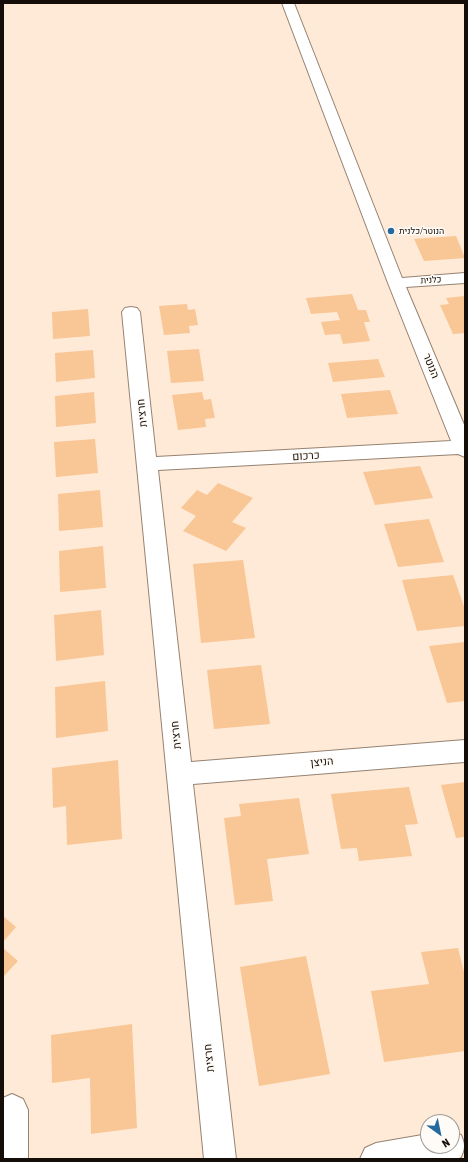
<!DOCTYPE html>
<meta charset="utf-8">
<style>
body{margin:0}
#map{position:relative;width:468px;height:1162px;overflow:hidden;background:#ffead7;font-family:"Asap Condensed",sans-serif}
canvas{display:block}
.frame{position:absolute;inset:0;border:4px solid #150e08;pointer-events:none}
.north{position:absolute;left:420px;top:1114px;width:40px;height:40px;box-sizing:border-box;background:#fffbf7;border:1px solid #a19c97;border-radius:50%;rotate:147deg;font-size:11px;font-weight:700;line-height:16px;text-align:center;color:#150e08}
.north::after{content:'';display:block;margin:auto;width:14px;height:18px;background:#246a9f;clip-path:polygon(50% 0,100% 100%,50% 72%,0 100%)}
</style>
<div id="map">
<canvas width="468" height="1162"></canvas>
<div class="frame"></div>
<div class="north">N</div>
</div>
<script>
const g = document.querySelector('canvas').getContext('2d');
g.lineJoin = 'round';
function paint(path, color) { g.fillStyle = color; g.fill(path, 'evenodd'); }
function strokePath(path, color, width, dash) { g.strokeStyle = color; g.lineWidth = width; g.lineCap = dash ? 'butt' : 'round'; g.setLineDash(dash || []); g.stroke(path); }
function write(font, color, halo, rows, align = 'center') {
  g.font = font + ' "Asap Condensed",Heebo,sans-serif'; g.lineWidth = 3; g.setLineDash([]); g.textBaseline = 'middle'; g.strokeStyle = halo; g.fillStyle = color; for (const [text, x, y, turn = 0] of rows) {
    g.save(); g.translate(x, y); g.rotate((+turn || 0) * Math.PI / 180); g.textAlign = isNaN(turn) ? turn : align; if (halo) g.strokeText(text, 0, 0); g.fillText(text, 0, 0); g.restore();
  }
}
const building = new Path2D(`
 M456 236 465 258 424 261 414 239Z
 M352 294 358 310H366L370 322H364L370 341 343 344 340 334 325 335 321 322 340 320 337 312 311 314 306 298Z
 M465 296V333L453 334 440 305 449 304 446 298Z
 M187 304 188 310 195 309 198 325 189 326 190 333 164 335 159 306Z
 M88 309 90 336 53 339 52 312Z
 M199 349 204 381 171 383 167 351Z
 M93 350 95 378 56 382 55 353Z
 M378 359 385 377 333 382 328 363Z
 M390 390 398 414 347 418 341 394Z
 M94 392 96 423 56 427 55 396Z
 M202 392 204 400 211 399 215 418 205 419 206 427 178 430 172 395Z
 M95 439 98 473 56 477 54 442Z
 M420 466 433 498 375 505 363 472Z
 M218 483 253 498 232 522 246 528 226 551 183 531 196 516 181 508 197 490 207 495Z
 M100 490 103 527 59 531 58 494Z
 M429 519 444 562 398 567 384 524Z
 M103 546 106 588 60 592 59 551Z
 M243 560 255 638 201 643 193 564Z
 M453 575 465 609V626L417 631 402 580Z
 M101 610 104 655 56 661 54 615Z
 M465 642V701L447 703 429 646Z
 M261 665 270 724 214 729 207 670Z
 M105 681 108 731 56 738 55 687Z
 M118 760 122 839 67 845 66 806 53 808 52 768Z
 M465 782V837L456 838 441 785Z
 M409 787 418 824 405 825 412 856 359 861 357 848 341 849 331 794Z
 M299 798 309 854 267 859 273 901 235 905 224 818 241 816 239 804Z
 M3 916 16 927 3 942Z
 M3 948 18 961 3 977Z
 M458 948 465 976V1051L384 1062 371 991 429 984 421 952Z
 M306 956 330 1074 259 1086 240 967Z
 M132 1024 137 1128 91 1134 90 1078 52 1083 51 1035Z`);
const minor = new Path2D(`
 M282 3H294L402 278 465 273V283L406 287 465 427V457L458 454 158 470 191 762 465 740V762L193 784 236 1159H204L122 312 125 308 131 307 137 308 140 312 156 457 451 441 388 283Z
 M12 1094 23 1099 28 1110V1159H3V1098Z
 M452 1131 461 1135C465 1144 465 1148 461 1157L457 1159H360L365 1148 376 1143 428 1134V1146H452Z`);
const markers = [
 [391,231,4,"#246a9f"]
];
const farPoinames = [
 ["הנוטר/כלנית",399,231]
];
const farStreetnames = [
 ["כלנית",431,280,-4]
];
const streetNames = [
 ["הנוטר",431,366,68],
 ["חרצית",142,413,-96],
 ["כרכום",306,456,-3],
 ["חרצית",176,735,-96],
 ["הניצן",322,762,-5],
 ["חרצית",209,1058,-96]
];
paint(building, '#f9c696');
strokePath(minor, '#958271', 2);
paint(minor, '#fff');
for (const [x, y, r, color] of markers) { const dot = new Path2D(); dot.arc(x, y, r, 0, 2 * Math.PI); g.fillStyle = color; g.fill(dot); strokePath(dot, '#fffbf7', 1.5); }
write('9px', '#150e08', '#fffbf7', farPoinames, 'left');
write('9px', '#150e08', '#fffbf7', farStreetnames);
write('11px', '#150e08', '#fffbf7', streetNames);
</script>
